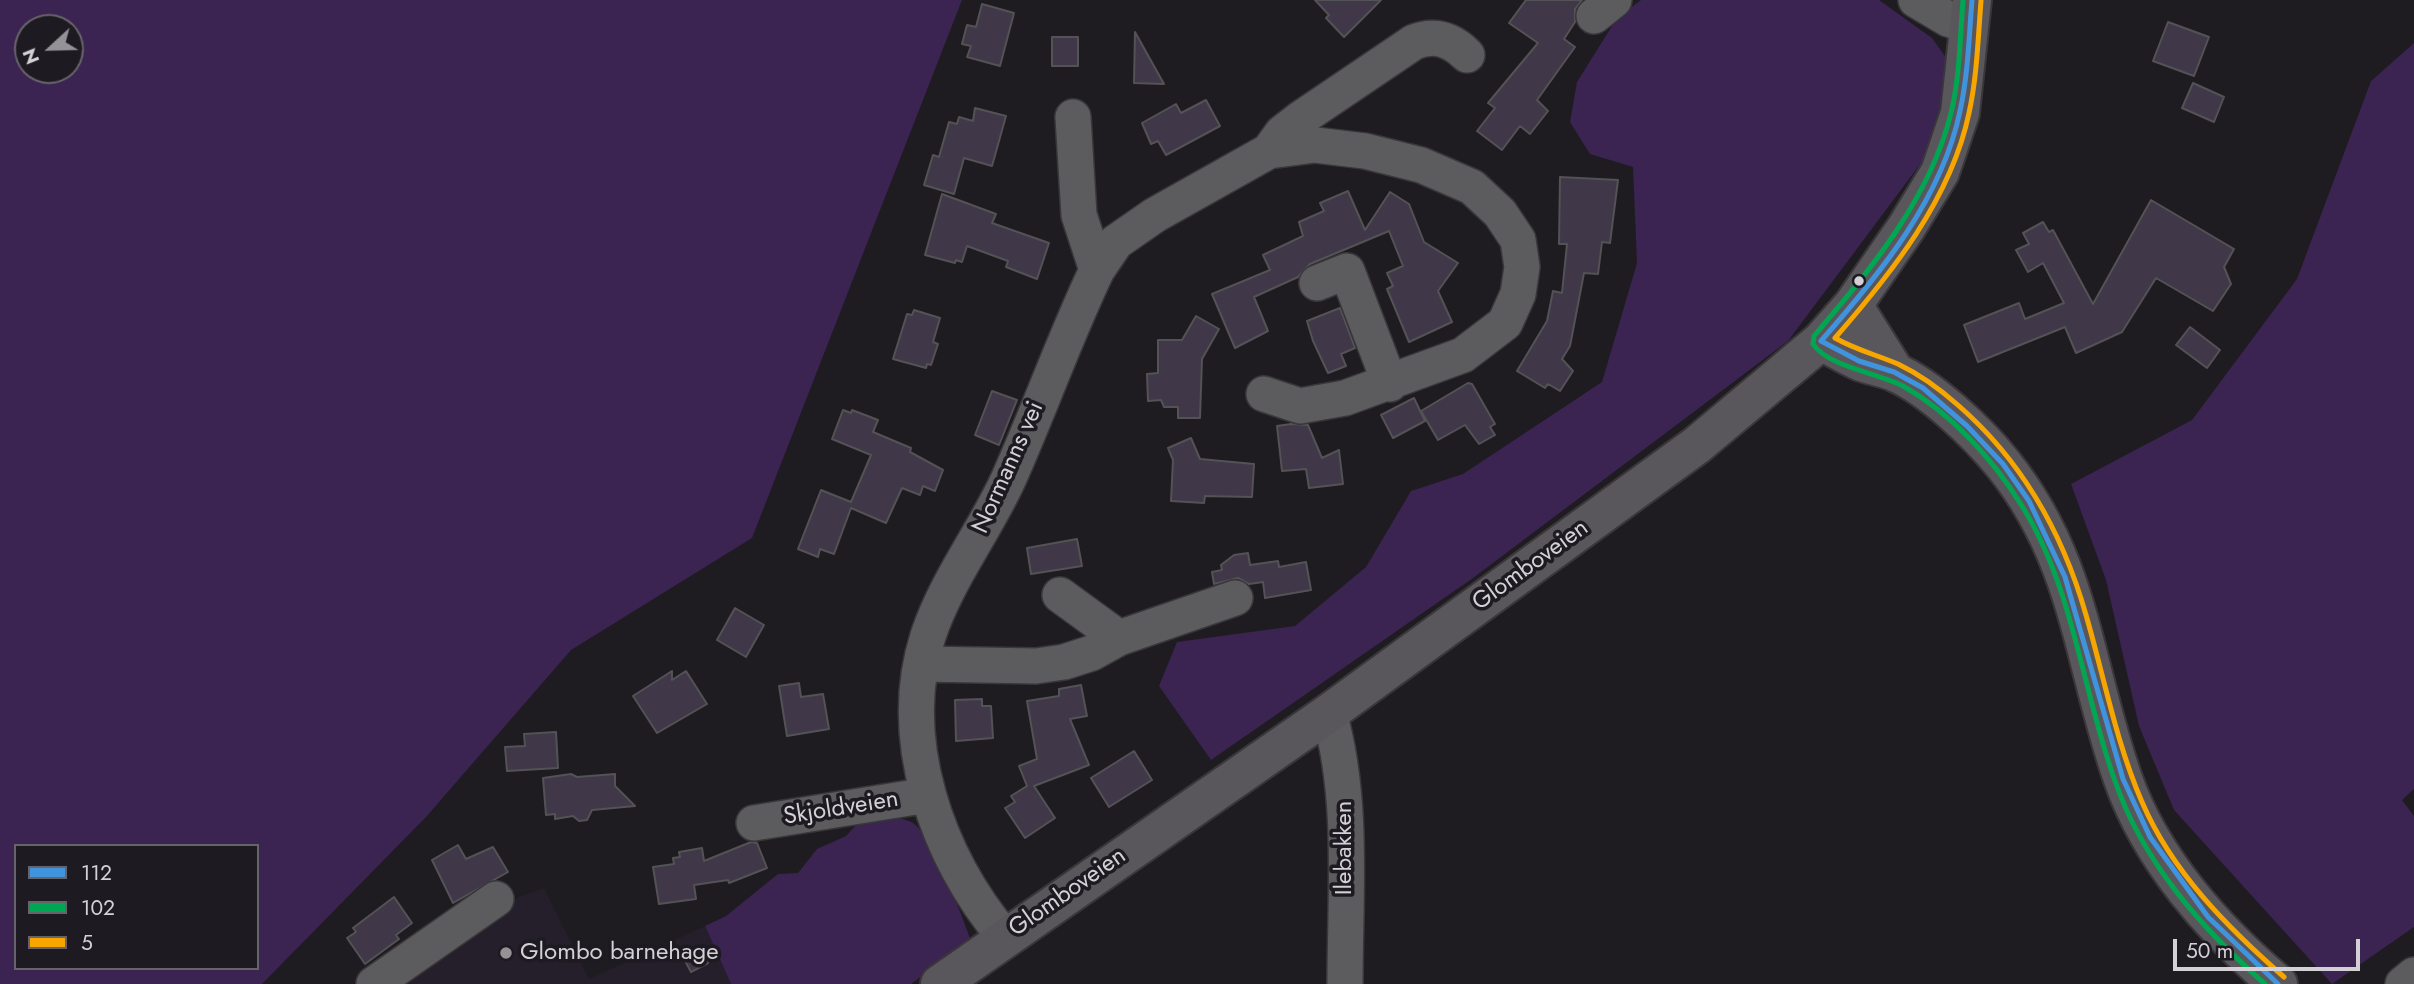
<!DOCTYPE html>
<style>
body{margin:0}
#map{position:relative;width:2414px;height:984px;overflow:hidden;background:#1e1c20;font-family:Jost,sans-serif}
canvas{display:block}
.legend{position:absolute;left:14px;top:844px;width:245px;height:126px;box-sizing:border-box;background:#1d1a22;border:2px solid #66636a;margin:0;padding:9px 12px;list-style:none;font-size:21px;color:#d3d1d6}
.legend li{display:flex;align-items:center;gap:14px;height:35px}
.legend b{width:35px;border:2px solid #66636a}
.north{position:absolute;left:14px;top:14px;width:70px;height:70px;box-sizing:border-box;background:#1d1a22;border:2px solid #66636a;border-radius:50%;rotate:248deg;font-size:19px;font-weight:700;line-height:28px;text-align:center;color:#d3d1d6}
.north::after{content:'';display:block;margin:auto;width:24px;height:32px;background:#949296;clip-path:polygon(50% 0,100% 100%,50% 72%,0 100%)}
.scale{position:absolute;left:2173px;top:939px;width:187px;height:32px;box-sizing:border-box;border:4px solid #d3d1d6;border-top:0;padding-left:9px;font-size:21px;line-height:24px;white-space:nowrap;color:#d3d1d6;-webkit-text-stroke:5px #1d1a22;paint-order:stroke}
</style>
<div id="map">
<canvas width="2414" height="984"></canvas>
<ul class="legend">
<li><b style="height:9px;background:#4094de"></b>112</li>
<li><b style="height:9px;background:#00a651"></b>102</li>
<li><b style="height:9px;background:#f7a600"></b>5</li>
</ul>
<div class="north">N</div>
<div class="scale">50 m</div>
</div>
<script>
const g = document.querySelector('canvas').getContext('2d');
g.lineJoin = 'round';
function paint(path, color) { g.fillStyle = color; g.fill(path, 'evenodd'); }
function strokePath(path, color, width, dash) { g.strokeStyle = color; g.lineWidth = width; g.lineCap = dash ? 'butt' : 'round'; g.setLineDash(dash || []); g.stroke(path); }
function write(font, color, halo, rows, align = 'center') {
  g.font = font + ' Jost,sans-serif'; g.lineWidth = 7; g.setLineDash([]); g.textBaseline = 'middle'; g.strokeStyle = halo; g.fillStyle = color; for (const [text, x, y, turn = 0] of rows) {
    g.save(); g.translate(x, y); g.rotate((+turn || 0) * Math.PI / 180); g.textAlign = isNaN(turn) ? turn : align; if (halo) g.strokeText(text, 0, 0); g.fillText(text, 0, 0); g.restore();
  }
}
const built = new Path2D(`
 M544 888 589 979 705 926 731 984H389L519 897Z`);
const green = new Path2D(`
 M0 0H962L752 538 571 650 426 817 262 984H0ZM70 28V70H28V28ZM16 846H257V968H16Z
 M1641 0H1879L1932 38 1955 70 1927 155 1788 341 1473 578 1211 760 1159 686 1177 642 1295 626 1366 567 1411 491 1463 474 1602 382 1637 263 1633 167 1590 154 1570 122 1577 82 1617 18Z
 M2414 43V789L2402 800 2414 816V927L2332 984 2174 810 2139 726 2106 580 2071 484 2192 420 2297 279 2371 81Z
 M884 816C893 817 903 818 911 822 934 834 961 915 971 940L911 984H731L705 926 726 916 778 874 798 873 817 849 846 836 861 820Z`);
const building = new Path2D(`
 M1315 0H1381L1344 37 1326 18 1329 15Z
 M1526 0H1582L1575 9V22L1564 39 1575 47 1537 100 1548 111 1530 134 1520 126 1502 150 1477 131 1495 108 1488 103 1538 43 1509 23Z
 M982 4 1014 13 1000 66 967 57 971 46 962 44 967 25 976 27Z
 M2168 22 2209 37 2194 76 2153 61Z
 M1135 32 1164 84 1134 83Z
 M1052 37H1078V66H1052Z
 M2193 83 2224 97 2214 122 2182 108Z
 M1206 100 1220 126 1166 155 1158 141 1151 144 1142 123 1176 104 1181 113Z
 M975 108 1006 116 992 166 964 158 954 194 924 185 933 155 939 157 949 122 957 124 959 117 973 121Z
 M1560 177 1618 180 1610 243 1602 242 1598 274 1584 273 1570 346 1562 359 1573 371 1560 391 1548 384 1545 388 1517 371 1547 321 1553 291 1562 293 1567 244H1559Z
 M1348 191 1365 230 1390 192 1409 204 1424 242 1458 263 1438 291 1452 322 1409 342 1387 289 1393 286 1387 273 1403 266 1389 231 1310 264 1298 277 1254 297 1268 331 1235 348 1212 294 1270 270 1263 255 1303 236 1299 222 1324 211 1320 203Z
 M942 194 996 214 992 223 1049 243 1037 279 1006 267 1008 261 967 246 962 262 956 260 955 263 925 255Z
 M2151 200 2234 249 2224 267 2231 284 2213 311 2156 278 2122 332 2076 353 2065 327 1978 362 1964 325 2019 303 2025 319 2064 303 2043 263 2028 272 2016 250 2029 244 2023 233 2043 222 2049 232 2053 230 2093 304Z
 M1340 308 1355 348 1341 354 1346 366 1328 373 1313 341 1307 321Z
 M914 310 940 318 933 342 938 344 931 365 927 364 926 368 893 359 907 314 912 315Z
 M1196 316 1219 329 1202 359 1200 418H1178V407H1164L1161 400 1148 401 1147 374 1158 373V340H1182Z
 M2190 327 2220 350 2207 368 2176 345Z
 M1468 383 1472 384 1495 424 1490 427 1495 435 1479 444 1465 425 1438 440 1421 411Z
 M992 391 1017 400 999 445 975 435Z
 M1414 398 1425 421 1393 438 1381 415Z
 M843 410 851 413 852 410 878 420 873 432 911 448 910 452 943 470 935 491 923 486 920 495 902 488 886 523 851 508 834 554 820 549 818 557 798 549 821 490 851 502 871 455 832 439Z
 M1291 424 1308 425 1322 458 1339 450 1343 484 1309 488 1306 469 1282 471 1277 426Z
 M1191 438 1200 459 1254 464 1252 497 1205 496 1204 503 1171 501 1173 460 1168 448Z
 M1077 539 1082 566 1031 574 1027 548Z
 M1248 553 1250 565 1278 561 1279 567 1306 562 1311 590 1265 598 1263 582 1249 584 1238 578 1214 584 1212 572 1222 570 1221 565 1234 555Z
 M735 608 764 625 746 657 717 640Z
 M672 671V680L686 671 707 704 657 733 633 696Z
 M799 683 801 697 823 694 829 729 787 736 779 686Z
 M1081 685 1087 716 1070 719 1089 765 1034 786 1055 818 1025 838 1005 808 1015 802 1011 796 1027 786 1019 766 1037 759 1027 701 1059 696V689Z
 M982 699V706H991L993 738 956 741 955 700Z
 M556 732 558 768 507 771 505 747 525 746 524 734Z
 M1134 751 1152 780 1109 807 1091 778Z
 M571 774 577 777 615 774V786L635 806 592 810 587 820 579 821 573 816 555 819V814L546 815 543 778Z
 M751 842 757 843 767 868 729 883 728 880 694 885 696 899 659 904 653 867 674 864 673 858 680 857 679 852 702 848 704 861Z
 M458 845 466 859 493 847 508 872 453 903 432 860Z
 M394 897 412 923 396 935 399 939 365 964 347 938 356 932 353 928Z
 M700 946 708 963 691 972 682 955Z`);
const minor = new Path2D(`
 M1916 0 1948 19 1970 26
 M1594 16 1614 0
 M1073 117 1079 215 1097 270
 M1269 151 1282 133 1300 119 1414 42C1435 34 1451 39 1467 55
 M1317 283 1347 271 1390 384
 M1060 595 1119 638
 M922 664 1036 666 1064 662 1092 653 1119 638 1235 598
 M1329 713C1354 800 1345 894 1345 984
 M754 823 928 795
 M1004 936C937 858 895 738 928 636 946 581 984 532 1008 480 1039 411 1064 339 1097 270L1116 242 1155 215 1269 151 1315 145 1365 151 1421 165 1472 187 1500 213 1518 240 1522 267 1518 294 1505 323 1463 355 1345 398 1300 406 1264 394
 M374 984 496 899
 M2403 984 2414 975`);
const major = new Path2D(`
 M1853 305 1895 372
 M1821 341C1833 347 1846 355 1859 361 1870 366 1883 367 1894 372 1930 387 1979 434 2003 464 2082 562 2083 666 2123 779 2151 859 2214 930 2278 984
 M940 984 1329 713 1697 445 1821 341 1853 305 1906 228 1940 172 1960 113 1972 0`);
const bus1 = new Path2D(`
 M1972 0C1969 37 1968 75 1960 111 1942 199 1879 275 1821 341L1859 361 1894 372 1923 388 1967 426 2003 464 2029 501 2065 577 2123 779 2150 837 2208 917 2278 984`);
const bus2 = new Path2D(`
 M1963 0C1960 37 1960 76 1951 113 1930 199 1870 270 1814 336L1813 344C1828 367 1879 373 1903 386 1951 413 1993 459 2022 506 2074 589 2082 690 2115 781 2143 862 2201 928 2265 984`);
const bus3 = new Path2D(`
 M1981 1C1978 38 1977 77 1969 113 1951 199 1891 274 1835 338 1856 350 1877 355 1898 364 1921 375 1941 390 1959 406 2023 462 2063 534 2086 615 2104 677 2116 742 2142 802 2172 872 2228 928 2284 977`);
const markers = [
 [1859,281,6,"#d3d1d6"],
 [506,953,7,"#949296"]
];
const streetNames = [
 ["Normanns vei",1009,468,-66],
 ["Glomboveien",1531,566,-36],
 ["Skjoldveien",841,809,-9],
 ["Ilebakken",1345,848,-90],
 ["Glomboveien",1068,893,-35]
];
const poiNames = [
 ["Glombo barnehage",520,953]
];
paint(built, '#241f2b');
paint(green, '#3b2352');
paint(building, '#403748');
strokePath(building, '#535255', 2);
strokePath(minor, '#39373a', 38);
strokePath(major, '#39373a', 42);
strokePath(minor, '#5c5b5e', 35);
strokePath(major, '#5a575c', 38);
strokePath(bus1, '#4094de', 5);
strokePath(bus2, '#00a651', 5);
strokePath(bus3, '#f7a600', 5);
for (const [x, y, r, color] of markers) { const dot = new Path2D(); dot.arc(x, y, r, 0, 2 * Math.PI); g.fillStyle = color; g.fill(dot); strokePath(dot, '#1d1a22', 2.5); }
write('24px', '#d3d1d6', '#1d1a22', streetNames);
write('24px', '#d3d1d6', '#1d1a22', poiNames, 'left');
</script>
